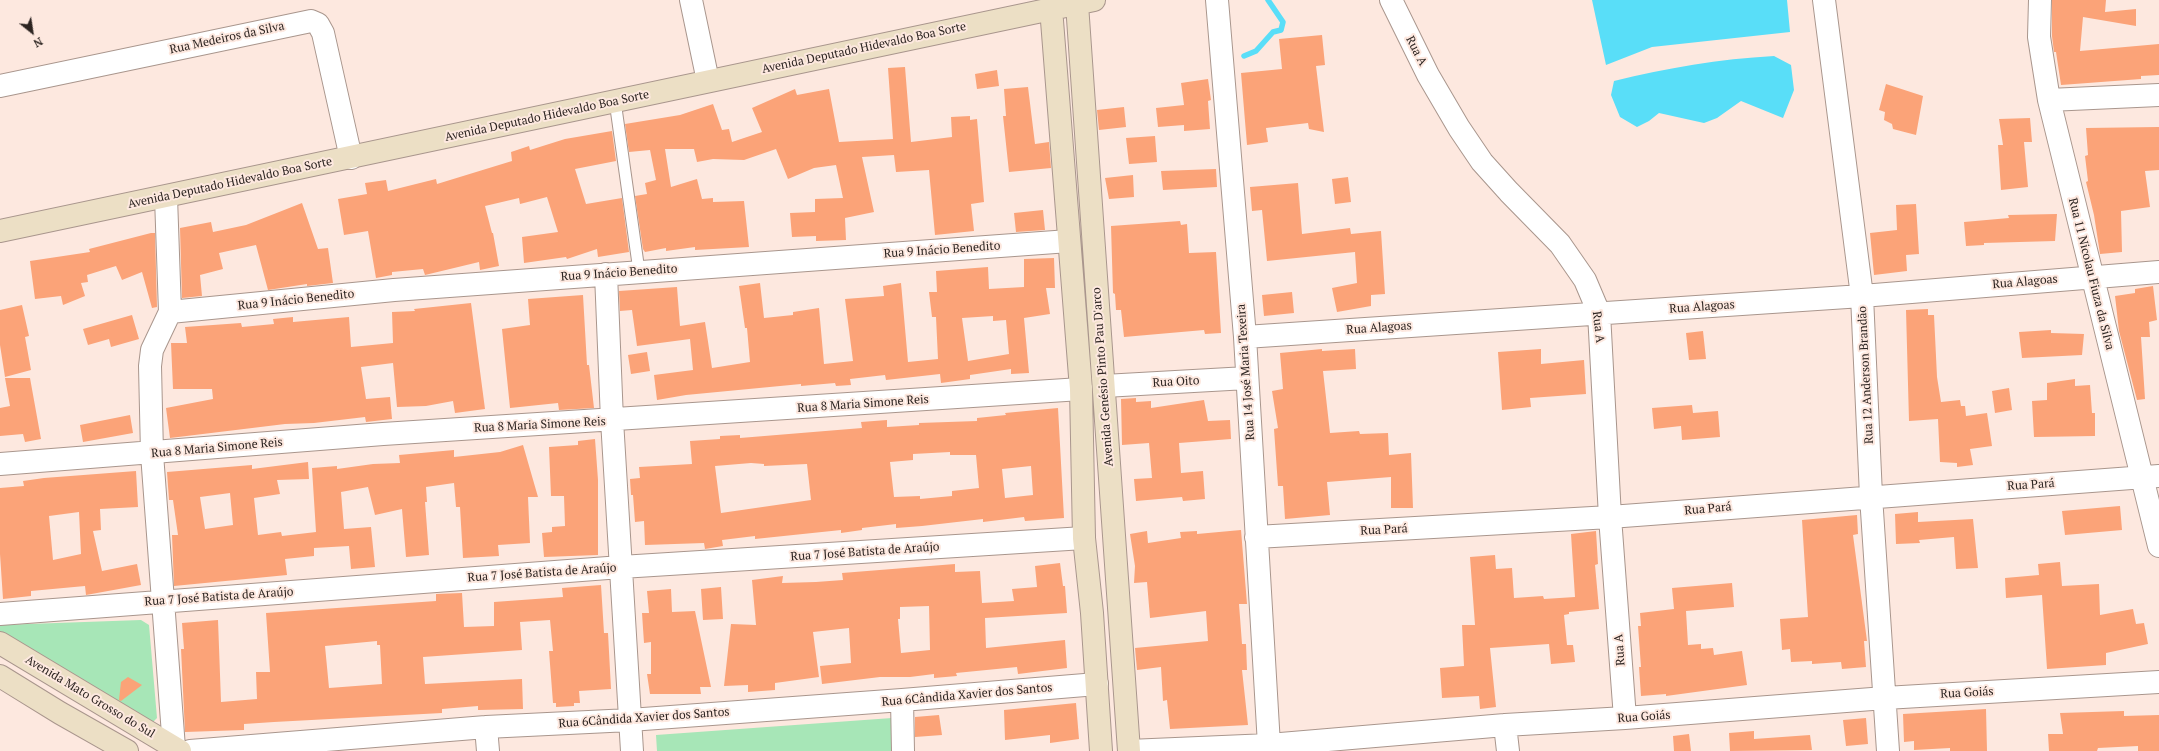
<!DOCTYPE html>
<meta charset="utf-8">
<style>
body{margin:0}
#map{position:relative;width:2159px;height:751px;overflow:hidden;background:#fde8df;font-family:"PT Serif",serif}
canvas{display:block}
.north{position:absolute;left:12px;top:12px;width:40px;height:40px;-webkit-text-stroke:3px #fde8df;paint-order:stroke;rotate:150deg;font-size:11px;font-weight:700;line-height:16px;text-align:center;color:#2c2421}
.north::after{content:'';display:block;margin:auto;width:14px;height:18px;background:#2c2421;clip-path:polygon(50% 0,100% 100%,50% 72%,0 100%)}
</style>
<div id="map">
<canvas width="2159" height="751"></canvas>
<div class="north">N</div>
</div>
<script>
const g = document.querySelector('canvas').getContext('2d');
g.lineJoin = 'round';
function paint(path, color) { g.fillStyle = color; g.fill(path, 'evenodd'); }
function strokePath(path, color, width, dash) { g.strokeStyle = color; g.lineWidth = width; g.lineCap = dash ? 'butt' : 'round'; g.setLineDash(dash || []); g.stroke(path); }
function write(font, color, halo, rows, align = 'center') {
  g.font = font + ' "PT Serif",serif'; g.lineWidth = 4; g.setLineDash([]); g.textBaseline = 'middle'; g.strokeStyle = halo; g.fillStyle = color; for (const [text, x, y, turn = 0] of rows) {
    g.save(); g.translate(x, y); g.rotate((+turn || 0) * Math.PI / 180); g.textAlign = isNaN(turn) ? turn : align; if (halo) g.strokeText(text, 0, 0); g.fillText(text, 0, 0); g.restore();
  }
}
const green = new Path2D(`
 M141 620 149 625 157 718 153 722 0 634V625Z
 M892 718 894 751H657L656 735Z`);
const water = new Path2D(`
 M1592 0H1787L1790 32 1652 47 1606 65Z
 M1774 56 1791 65 1794 90 1783 118 1741 101 1717 118 1704 123 1659 113 1649 121 1637 127 1620 117 1611 95 1614 81C1667 68 1719 59 1774 56Z`);
const stream = new Path2D(`
 M1244 56 1256 51 1273 32 1281 30 1283 22 1268 0`);
const building = new Path2D(`
 M2052 0H2106L2105 12 2136 9V26L2083 17 2080 51 2159 44V75L2141 76V79L2061 85 2056 52H2054L2052 36Z
 M1322 35 1325 65 1316 66 1324 132 1309 129 1308 123 1266 128 1268 142 1247 145 1241 73 1282 69 1279 39Z
 M905 67 911 142 952 137 951 117 970 116V120L977 119 984 202 971 204 974 231 935 235 929 170 896 172 894 155 862 157 874 212 845 218 846 240 816 241V236L792 237 790 213 815 212V199L843 198 836 165 814 168 788 179 776 149 744 160 713 159 697 162 694 149H665L671 187 697 179 702 199 713 198V202L744 201 749 247 695 250V247L666 251V248L645 252 643 249 635 196 647 194 645 183 656 180 650 150 629 152 625 124 680 115 713 104 722 130 729 129 732 142 762 132 752 108 795 89 797 95 829 89 839 142 893 139 888 68Z
 M997 70 999 86 977 89 975 74Z
 M1208 79 1211 100 1208 101 1210 129 1184 131V125L1158 127 1156 108 1184 105 1181 83Z
 M1886 84 1923 96 1916 135 1893 129 1892 124 1884 120 1885 112 1879 110Z
 M1028 87 1035 144 1049 142 1051 168 1009 172 1003 116H1006L1004 89Z
 M1124 107 1126 127 1099 130 1097 110Z
 M2030 118 2032 142H2024L2028 187 2001 190 1998 145H2003L1999 119Z
 M2159 127V170L2145 171 2150 207 2121 211 2122 252 2100 254 2094 215 2086 182 2088 181 2085 156 2088 155 2086 128Z
 M612 131 616 161 575 169 586 204 622 198 629 252 598 257 597 249 567 259 566 257 524 263 522 237 558 232 547 197 520 204 519 198 485 206 492 233H493L499 266 480 270 479 262 425 275 423 269 392 272V275L376 278 368 231 344 235 338 199 367 194 365 183 386 180 388 191 436 179 437 184 512 161 511 152 529 146 530 150 565 139Z
 M1155 136 1157 162 1129 164 1126 138Z
 M1216 169 1217 187 1163 190 1161 171Z
 M1133 175 1134 197 1109 199 1105 178Z
 M1348 177 1351 202 1335 204 1332 179Z
 M1298 183 1302 234 1350 228 1351 234 1381 231 1385 294 1371 295V306L1337 312 1332 288 1357 283 1355 252 1267 261 1262 210 1252 211 1250 187Z
 M302 203 318 249 328 248 333 283 307 286V284L268 290 256 245 219 253 223 269 200 275 202 296 182 298 180 228 211 222 213 232 246 225Z
 M1916 204 1919 254 1906 255 1907 271 1874 275 1870 233 1897 230 1896 205Z
 M1043 210 1045 230 1016 232 1014 213Z
 M2057 214 2055 241 1984 243V245L1966 246 1964 222 2009 218 2008 215Z
 M1180 221 1181 225 1187 224 1189 253 1216 252 1221 333 1205 334 1204 330 1124 337 1121 310H1116L1115 294 1113 293 1111 226Z
 M151 233H155L157 307 152 308 142 272 122 280 116 266 87 275 88 282 81 283 85 296 63 305 61 296 35 299 30 261 90 252 89 249Z
 M1054 258 1055 288H1046L1050 314 1024 318 1029 373 1011 374V369L970 375V379L941 383 940 374 886 380 885 375 850 379 851 385 836 386 835 383 801 386V384L686 395 657 400 654 375 693 370 690 339 637 346 632 310 620 311 619 291 677 287 680 326 705 322 712 368 750 362 747 328H745L739 286 760 283 764 318 793 315V312L819 308 824 364 853 361 845 299 884 296 883 286 901 283 908 362 938 359 936 317H932L929 292H937L936 271 988 267 989 289 1024 287V259ZM993 316V321L1006 320 1009 354 968 361 962 318Z
 M2153 286 2157 320 2149 322 2150 337H2141L2145 399 2137 400 2119 331 2115 296 2135 293V289Z
 M1292 292 1294 313 1264 316 1262 295Z
 M583 295 587 365H589L594 408 559 410 558 403 510 408 502 329 530 325 528 299Z
 M471 303 485 409 455 413 453 401 426 406 397 407 393 363 361 367 366 399 390 397 392 419 366 422 365 417 314 423 285 424 170 438 166 408 213 399 212 389H173L171 343H187L185 327 241 323 242 327 274 324 273 319 293 317V322L349 317 351 347 393 343 392 312 415 311 414 309Z
 M22 305 29 336 25 337 31 370 5 377 0 345V310Z
 M1928 309V315H1934L1937 377 1941 402 1960 400 1961 406H1965L1966 416 1987 413 1992 446 1970 449 1973 465 1957 467V463L1940 462 1938 419 1909 421 1906 310Z
 M132 315 139 339 111 347 109 339 88 345 83 329Z
 M2051 330V333L2084 334 2082 355 2022 358 2019 332Z
 M1703 331 1706 359 1689 360 1686 333Z
 M1322 349V351L1355 349 1356 369 1323 371 1330 433 1359 431 1360 434 1388 433 1389 455 1411 453 1413 508H1391V477L1327 482 1330 515 1285 519 1283 486H1278L1274 429 1278 428 1272 391 1283 389 1280 353Z
 M1541 349V364L1584 360 1586 394 1530 398 1531 407 1502 410 1498 352Z
 M647 352 650 371 631 374 628 355Z
 M5 378H30L41 439 25 442 23 434 0 436V408L10 406Z
 M2075 379V386L2090 385 2092 413H2095V436L2034 437 2032 401 2047 400V383Z
 M2009 388 2012 410 1995 413 1992 391Z
 M1136 398V402L1151 401V408L1204 400 1208 421 1230 420 1231 439 1179 443 1181 473 1203 471 1205 499 1183 501 1182 497 1136 501 1134 479 1152 478 1149 443 1122 445 1121 399Z
 M1692 405 1693 413 1718 411 1720 437 1682 440 1681 426 1654 429 1652 408Z
 M1058 408 1064 518 1025 521 1024 517 983 522V519L922 526 896 528V524L862 528V530L841 533V530L755 539V536L722 540 723 546 705 549 704 543 645 545 644 521 635 522 633 495H631L630 479 640 478 639 467 692 464 690 441 720 439V436L740 435V438L862 428 861 422 887 420V427L919 425V423L977 421V418L1006 415 1005 413ZM950 452V455H976L979 488 952 491V496L920 499V496L894 497 890 462 913 460V454ZM751 463 764 464V466L807 464 811 500 721 513 715 466ZM1031 466 1033 495 1005 498 1002 469Z
 M130 415 133 433 83 442 80 425Z
 M595 439 598 480V555L544 557 542 533 552 532V527L565 526 564 496H551L549 447 578 445V441Z
 M523 445 538 497H528L530 543 498 545 499 556 463 558 460 507H456L454 483 426 487 427 502H425L429 555 406 557 402 509 375 515 368 487 341 492 344 529 371 527 375 567 351 569 349 546 314 548V556L285 559 287 575 174 586 172 535H178L173 500H169L167 472 252 465V469L308 462 309 479 277 480 280 494 254 498 258 535 281 532 282 536 316 532 312 468 337 466V469L373 464 400 463 399 455 454 450V457L500 452ZM230 493 233 525 205 529 200 497Z
 M136 471 138 507 100 509 101 530 93 531 102 571 137 564 141 585 86 595 85 586 31 591V596L3 599 0 554V488L24 486 23 481 44 478ZM79 512 81 554 53 560 49 516Z
 M2120 506 2122 530 2065 535 2062 511Z
 M1918 512V522L1973 519 1978 568 1956 569 1954 537 1919 540 1920 543 1896 544 1895 514Z
 M1857 515 1858 534 1853 535 1867 641H1864L1866 667 1842 669 1841 662 1812 664V661L1791 662 1790 649 1782 650 1780 619 1808 617 1802 520Z
 M1241 530 1247 604H1239L1242 644H1246L1247 670H1242L1248 725 1170 729 1167 700 1163 701 1161 667 1137 670 1135 648 1208 641 1206 611 1150 618 1147 582 1134 583 1135 566 1130 534 1147 531 1148 543 1181 538 1180 532 1197 531V534Z
 M1596 531 1598 564 1595 565 1599 609 1569 612V614L1564 615 1567 645H1573L1575 662 1551 664 1549 644 1490 648 1496 707 1480 709 1479 696 1442 698 1440 668 1464 666 1462 625H1475L1470 557 1495 555 1496 569 1512 568 1514 598 1543 596 1544 599 1575 597 1571 534Z
 M2060 562 2062 586 2099 584 2100 615 2133 609 2136 624 2144 623 2148 644 2106 653V665L2047 669 2042 595 2006 598 2005 578 2039 575 2038 564Z
 M1060 563 1063 586H1065L1067 613 985 618 986 648 1065 640 1067 668 1018 674 1017 667 956 673 957 676 934 678V674L910 677H880L822 684 820 666 851 663 849 628 813 632 819 677 775 683V690L748 692V685L724 686 731 624 756 625 752 580 783 576 782 583 816 582 843 580 842 573 955 564V572L980 571 982 603 1014 601 1012 589 1037 587 1035 566ZM929 606 930 650 901 653 898 619H900V607Z
 M1732 583 1734 607 1686 611 1688 645 1701 644V649L1713 648 1714 655 1742 651 1747 685 1666 696V694L1641 696 1639 667H1641L1638 626H1641L1640 613 1674 609 1672 588Z
 M601 585 604 633H608L611 689 579 691 580 703H574V706L556 707V703H553L549 651H553L550 620 520 622 522 650 423 657 425 684 522 679 523 709 478 710V706L442 709V713L274 722 244 724V730L185 732 181 649H184L182 623 218 620 221 702 257 699 256 672H270L266 613 436 601V594L462 593 464 627 494 626V602L563 597 562 588ZM377 641V645H380L382 684 329 688 325 646Z
 M721 587 723 619 703 620 701 589Z
 M671 589 672 612 695 611 711 687H700L701 694H650L647 674H651V642L644 643 642 613H649L647 591Z
 M128 677 142 685 121 701 119 700 121 682Z
 M1076 703 1079 739 1050 743V735L1005 740 1004 710Z
 M1986 709 1987 751H1950V748L1914 750V741L1904 742 1903 714Z
 M2124 711V716L2159 715V751H2138V746L2098 748 2097 751H2049L2048 734H2063L2060 713Z
 M939 715 942 735 915 737V717Z
 M1866 718 1868 744 1846 746 1843 720Z
 M1754 731V739L1810 735 1812 750 1730 751 1729 733Z
 M1689 734 1691 751H1674L1673 736Z`);
const lane = new Path2D(`
 M615 101 639 271`);
const street = new Path2D(`
 M691 0 708 81
 M1217 0 1245 337 1269 745
 M1391 0 1428 75 1459 128 1482 162 1509 192 1560 244 1585 280 1599 313 1610 517 1625 718
 M1824 0 1862 296 1871 496 1888 751
 M2040 0 2039 37 2049 100 2159 546
 M0 86 311 21 318 24 323 33 351 158
 M2049 100 2159 95
 M166 197 170 312 152 350 150 366 152 454 174 748
 M606 274 612 420 632 751
 M170 312 394 290 1069 241
 M1245 337 1862 296 2159 272
 M1104 386 1247 378
 M0 464 383 434 1081 389
 M1256 537 1610 517 2159 476
 M0 614 621 567 1084 538
 M902 700 903 751
 M1505 725 1508 751
 M486 727 488 751
 M190 751 486 727 630 720 902 700 1097 684
 M1129 751 1269 745 1505 725 1625 718 1885 698 2159 682`);
const secondary = new Path2D(`
 M1077 4 1129 751
 M1051 8 1081 389 1084 538 1092 613 1101 751
 M0 231 1094 0
 M0 643 180 751
 M0 676 60 713 127 751`);
const streetNames = [
 ["Rua Medeiros da Silva",227,38,-12],
 ["Avenida Deputado Hidevaldo Boa Sorte",864,48,-12],
 ["Rua A",1416,51,63],
 ["Avenida Deputado Hidevaldo Boa Sorte",547,116,-12],
 ["Avenida Deputado Hidevaldo Boa Sorte",230,183,-12],
 ["Rua 9 Inácio Benedito",942,250,-4],
 ["Rua 9 Inácio Benedito",619,273,-4],
 ["Rua 11 Nicolau Fiuza da Silva",2091,274,76],
 ["Rua Alagoas",2025,282,-5],
 ["Rua 9 Inácio Benedito",296,300,-6],
 ["Rua Alagoas",1702,307,-4],
 ["Rua A",1598,327,83],
 ["Rua Alagoas",1379,328,-4],
 ["Rua 14 José Maria Texeira",1246,372,-94],
 ["Rua 12 Anderson Brandão",1866,375,-93],
 ["Avenida Genésio Pinto Pau D'arco",1103,377,-94],
 ["Rua Oito",1176,382,-3],
 ["Rua 8 Maria Simone Reis",863,404,-4],
 ["Rua 8 Maria Simone Reis",540,425,-3],
 ["Rua 8 Maria Simone Reis",217,448,-5],
 ["Rua Pará",2031,485,-4],
 ["Rua Pará",1708,509,-5],
 ["Rua Pará",1384,530,-3],
 ["Rua 7 José Batista de Araújo",865,552,-4],
 ["Rua 7 José Batista de Araújo",542,573,-4],
 ["Rua 7 José Batista de Araújo",219,597,-4],
 ["Rua A",1620,650,-94],
 ["Rua Goiás",1967,693,-3],
 ["Rua 6Cândida Xavier dos Santos",967,695,-5],
 ["Avenida Mato Grosso do Sul",90,697,31],
 ["Rua Goiás",1644,717,-4],
 ["Rua 6Cândida Xavier dos Santos",644,718,-4]
];
paint(green, '#a7e6b7');
paint(water, '#59def8');
strokePath(stream, '#59def8', 5.5);
paint(building, '#fba378');
strokePath(lane, '#a9968d', 13);
strokePath(street, '#a9968d', 24);
strokePath(secondary, '#a9968d', 24);
strokePath(lane, '#fff', 11);
strokePath(street, '#fff', 22);
strokePath(secondary, '#ecdfc5', 22);
write('12px', '#2c2421', '#fde8df', streetNames);
</script>
